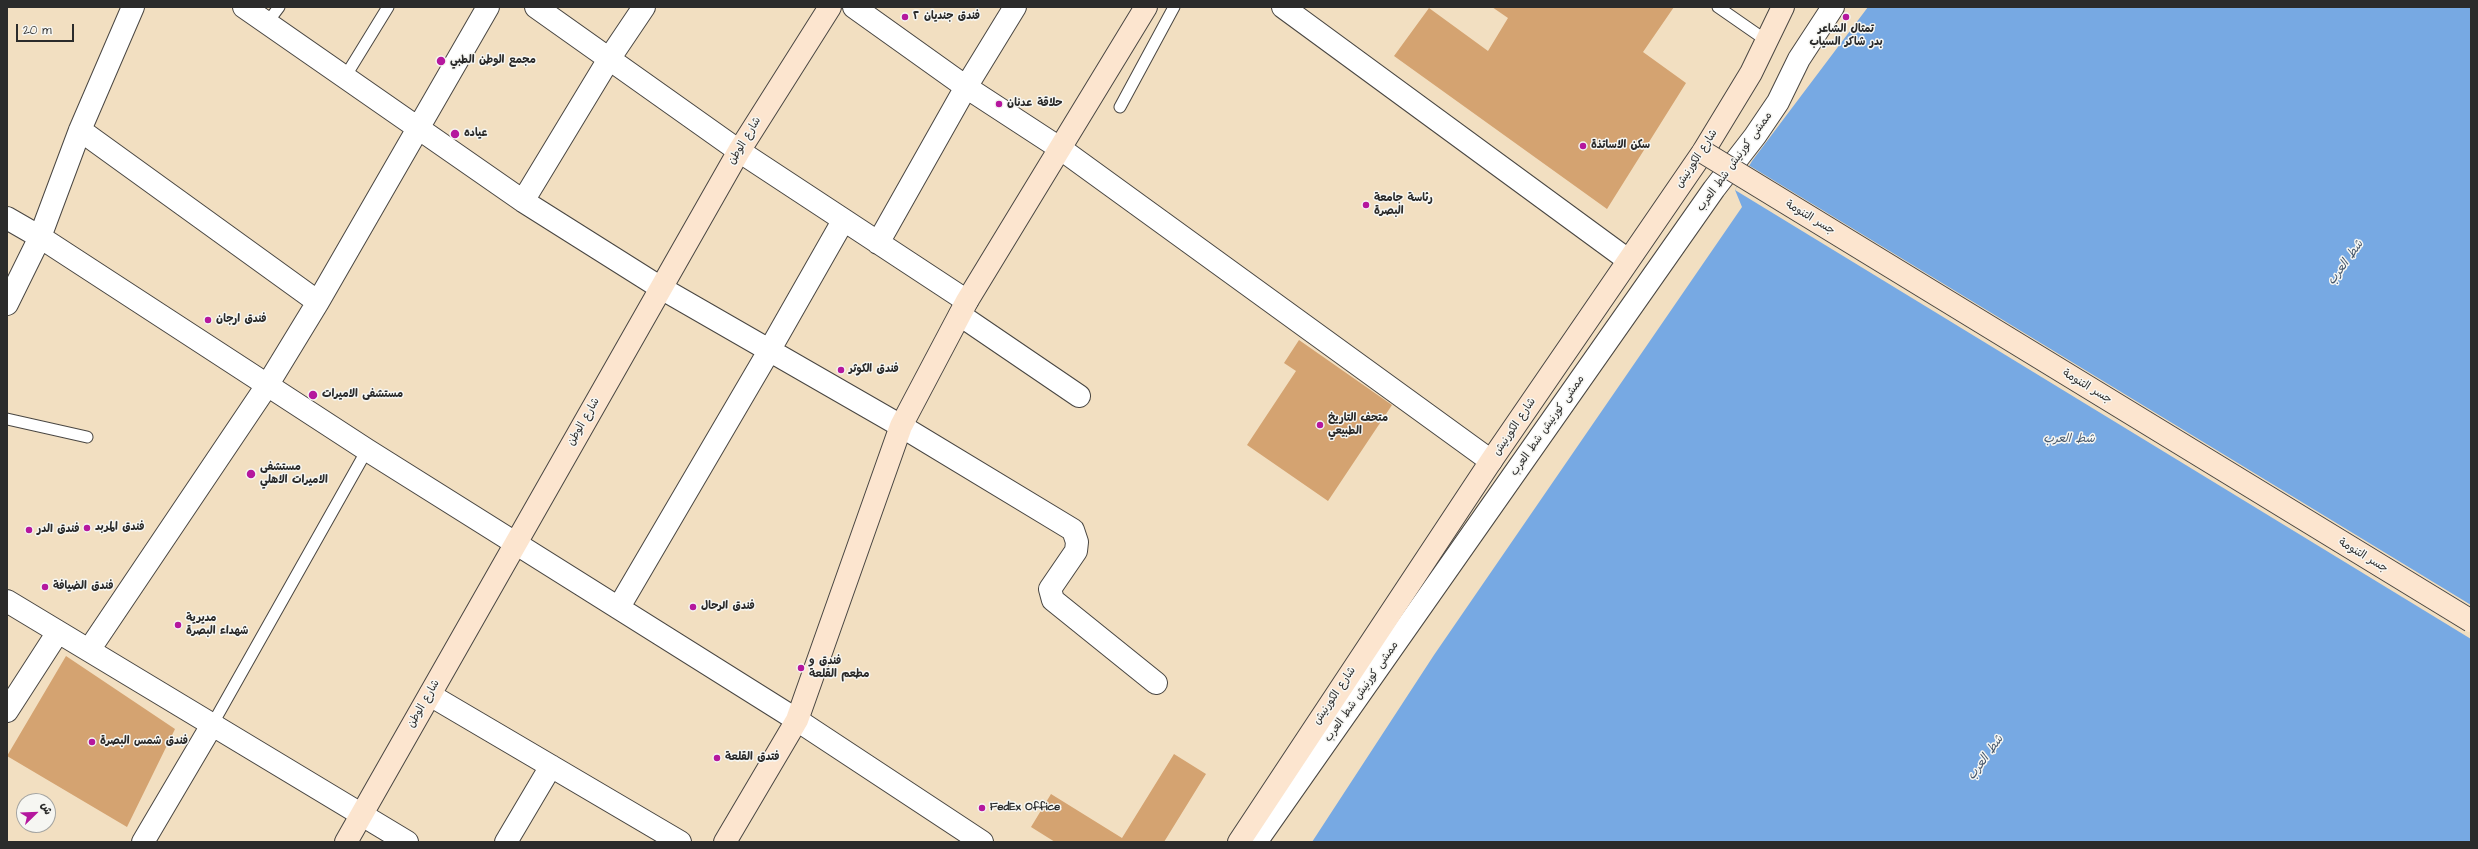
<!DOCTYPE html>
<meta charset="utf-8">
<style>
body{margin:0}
#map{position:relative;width:2478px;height:849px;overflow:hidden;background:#f2dfc1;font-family:"Architects Daughter","Playpen Sans Arabic",sans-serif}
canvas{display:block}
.frame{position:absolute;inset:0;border:8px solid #2b2b2b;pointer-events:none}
.north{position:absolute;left:16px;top:793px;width:40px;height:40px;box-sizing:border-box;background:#f6f6f2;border:1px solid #a5a5a2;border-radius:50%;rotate:67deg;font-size:11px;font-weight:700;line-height:16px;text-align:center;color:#2b2b2b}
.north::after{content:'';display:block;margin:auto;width:14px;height:18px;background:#b5179e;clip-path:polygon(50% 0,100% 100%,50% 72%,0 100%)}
.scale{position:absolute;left:16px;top:24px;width:58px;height:18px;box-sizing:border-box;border:2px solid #2b2b2b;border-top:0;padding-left:5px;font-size:12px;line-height:14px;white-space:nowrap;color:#2b2b2b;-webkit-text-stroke:3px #f6f6f2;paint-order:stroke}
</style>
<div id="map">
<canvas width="2478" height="849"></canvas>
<div class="frame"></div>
<div class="north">ش</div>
<div class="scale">20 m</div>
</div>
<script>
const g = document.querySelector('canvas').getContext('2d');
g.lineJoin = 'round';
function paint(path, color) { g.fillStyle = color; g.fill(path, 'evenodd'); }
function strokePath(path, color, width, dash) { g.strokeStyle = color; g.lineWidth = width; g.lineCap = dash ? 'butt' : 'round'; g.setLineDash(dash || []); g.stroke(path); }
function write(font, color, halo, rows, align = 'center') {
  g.font = font + ' "Architects Daughter","Playpen Sans Arabic",sans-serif'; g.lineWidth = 3; g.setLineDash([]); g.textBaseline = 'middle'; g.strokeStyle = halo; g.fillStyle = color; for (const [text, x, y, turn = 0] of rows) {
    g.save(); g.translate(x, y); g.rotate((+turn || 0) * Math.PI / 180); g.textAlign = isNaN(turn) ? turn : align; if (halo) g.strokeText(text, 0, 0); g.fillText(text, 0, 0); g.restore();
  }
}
const water = new Path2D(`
 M1868 7H2471V842H1312L1434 655 1742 207 1735 190 1752 161Z`);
const pier = new Path2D(`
 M1750 166 2471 605V639L1735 190Z`);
const building = new Path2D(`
 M1492 7H1674L1643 52 1686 83 1607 209 1394 56 1429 8 1488 51 1508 18Z
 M1299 340 1392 405 1328 501 1247 445 1296 371 1284 363Z
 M66 656 175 729 127 827 7 756Z
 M1174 754 1206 774 1164 842H1055L1031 827 1051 794 1122 838Z`);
const lane = new Path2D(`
 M1718 7 1767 41
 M267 23 279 7
 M345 77 388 7
 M1120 107 1174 7
 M7 419 87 437
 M212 725 367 450`);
const street = new Path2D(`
 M244 7 523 201 661 288 901 426 1073 530 1077 542 1076 551 1050 589 1053 600 1156 683
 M536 7 739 151 967 301
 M854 7 966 87 1061 149 1491 461
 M1283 7 1628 260
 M80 130 318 302
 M523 201 609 59 644 7
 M7 218 40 237 367 450 797 720 982 842
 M878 243 966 87 1015 7
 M7 304 40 237 80 130 133 7
 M960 315 1079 396
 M7 601 407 842
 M619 607 769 351 843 221
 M89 650 268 384 318 302 488 7
 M430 695 680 842
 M7 711 58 632
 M143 842 212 725
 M506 842 551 766
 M1256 842 1714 189 1755 136 1778 102 1799 59 1833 7`);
const secondary = new Path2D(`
 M346 842 739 151 830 7
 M725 842 797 720 901 426 967 301 1146 7
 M1239 842 1491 461 1703 152 1751 73 1783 7`);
const secondaryBridge = new Path2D(`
 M1703 152 2471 621`);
const markers = [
 [905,17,4,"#b5179e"],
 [1846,17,4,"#b5179e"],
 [441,61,5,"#b5179e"],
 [999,104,4,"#b5179e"],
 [455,134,5,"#b5179e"],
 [1583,146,4,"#b5179e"],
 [1366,205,4,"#b5179e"],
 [208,320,4,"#b5179e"],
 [841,370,4,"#b5179e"],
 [313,395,5,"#b5179e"],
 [1320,425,4,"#b5179e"],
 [251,474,5,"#b5179e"],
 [87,528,4,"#b5179e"],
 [29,530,4,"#b5179e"],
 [45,587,4,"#b5179e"],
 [693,607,4,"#b5179e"],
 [178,625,4,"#b5179e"],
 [801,668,4,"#b5179e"],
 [92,742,4,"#b5179e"],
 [717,758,4,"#b5179e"],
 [982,808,4,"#b5179e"]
];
const poiNames = [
 ["فندق جنديان ٢",913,17],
 ["تمثال الشاعر",1846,30,"center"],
 ["بدر شاكر السياب",1846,43,"center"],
 ["مجمع الوطن الطبي",450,61],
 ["حلاقة عدنان",1007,104],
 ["عياده",464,134],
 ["سكن الاساتذة",1591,146],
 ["رئاسة جامعة",1374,199],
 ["البصرة",1374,212],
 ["فندق ارجان",216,320],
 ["فندق الكوثر",849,370],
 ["مستشفى الاميرات",322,395],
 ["متحف التاريخ",1328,419],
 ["الطبيعي",1328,432],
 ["مستشفى",260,468],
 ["الاميرات الاهلي",260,481],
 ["فندق المربد",95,528],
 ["فندق الدر",37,530],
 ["فندق الضيافة",53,587],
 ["فندق الرحال",701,607],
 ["مديرية",186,619],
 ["شهداء البصرة",186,632],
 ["فندق و",809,662],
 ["مطعم القلعة",809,675],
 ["فندق شمس البصرة",100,742],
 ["فتدق القلعة",725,758],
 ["FedEx Office",990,808]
];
const streetNames = [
 ["شارع الوطن",745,141,-59],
 ["شارع الكورنيش",1697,159,-57],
 ["ممشى كورنيش شط العرب",1735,162,-54],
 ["جسر التنومة",1810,218,31],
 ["جسر التنومة",2087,387,31],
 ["شارع الوطن",584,422,-60],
 ["ممشى كورنيش شط العرب",1548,426,-55],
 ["شارع الكورنيش",1515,427,-56],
 ["جسر التنومة",2363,556,31],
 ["ممشى كورنيش شط العرب",1362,692,-55],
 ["شارع الكورنيش",1335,696,-56],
 ["شارع الوطن",424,704,-60]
];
const waterNames = [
 ["شط العرب",2346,263,-54],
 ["شط العرب",2069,439],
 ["شط العرب",1986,758,-54]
];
paint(water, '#77a9e3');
paint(pier, '#f2dfc1');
paint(building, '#d4a371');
strokePath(lane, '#494642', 13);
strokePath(street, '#494642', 24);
strokePath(secondary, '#494642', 24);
strokePath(lane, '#fff', 11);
strokePath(street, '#fff', 22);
strokePath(secondary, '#fce5cf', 22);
strokePath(secondaryBridge, '#494642', 24, []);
strokePath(secondaryBridge, '#fce5cf', 22);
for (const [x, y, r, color] of markers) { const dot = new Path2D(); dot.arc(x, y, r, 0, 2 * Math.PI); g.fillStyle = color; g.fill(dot); strokePath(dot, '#f6f6f2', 1.5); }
write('bold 11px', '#2b2b2b', '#f6f6f2', poiNames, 'left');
write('11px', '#2b2b2b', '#f6f6f2', streetNames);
write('italic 12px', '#46576b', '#f6f6f2', waterNames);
</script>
